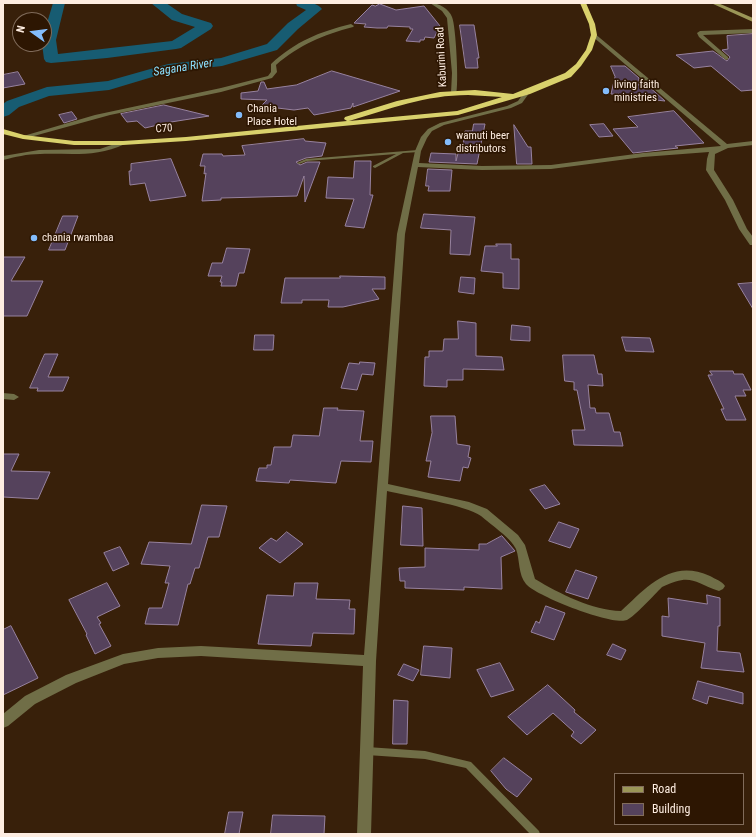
<!DOCTYPE html>
<style>
body{margin:0}
#map{position:relative;width:756px;height:837px;overflow:hidden;background:#38200a;font-family:"Roboto Condensed",sans-serif}
canvas{display:block}
.frame{position:absolute;inset:0;border:4px solid #feede1;pointer-events:none}
.legend{position:absolute;left:614px;top:773px;width:130px;height:52px;box-sizing:border-box;background:#2d1602;border:1px solid #816c5b;margin:0;padding:5px 7px;list-style:none;font-size:12px;color:#feede1}
.legend li{display:flex;align-items:center;gap:8px;height:20px}
.legend b{width:20px;border:1px solid #816c5b}
.north{position:absolute;left:12px;top:12px;width:40px;height:40px;box-sizing:border-box;background:#2d1602;border:1px solid #816c5b;border-radius:50%;rotate:284deg;font-size:11px;font-weight:700;line-height:16px;text-align:center;color:#feede1}
.north::after{content:'';display:block;margin:auto;width:14px;height:18px;background:#83bcfb;clip-path:polygon(50% 0,100% 100%,50% 72%,0 100%)}
</style>
<div id="map">
<canvas width="756" height="837"></canvas>
<div class="frame"></div>
<ul class="legend">
<li><b style="height:5px;background:#9b9657"></b>Road</li>
<li><b style="height:11px;background:#55425c"></b>Building</li>
</ul>
<div class="north">N</div>
</div>
<script>
const g = document.querySelector('canvas').getContext('2d');
g.lineJoin = 'round';
function paint(path, color) { g.fillStyle = color; g.fill(path, 'evenodd'); }
function strokePath(path, color, width, dash) { g.strokeStyle = color; g.lineWidth = width; g.lineCap = dash ? 'butt' : 'round'; g.setLineDash(dash || []); g.stroke(path); }
function write(font, color, halo, rows, align = 'center') {
  g.font = font + ' "Roboto Condensed",sans-serif'; g.lineWidth = 3.5; g.setLineDash([]); g.textBaseline = 'middle'; g.strokeStyle = halo; g.fillStyle = color; for (const [text, x, y, turn = 0] of rows) {
    g.save(); g.translate(x, y); g.rotate((+turn || 0) * Math.PI / 180); g.textAlign = isNaN(turn) ? turn : align; if (halo) g.strokeText(text, 0, 0); g.fillText(text, 0, 0); g.restore();
  }
}
const river = new Path2D(`
 M53 3H65L56 40 58 54 172 41 195 27 172 20 151 3H166L182 14 211 23 213 26 211 29 181 48 176 49 107 58 51 63 46 62 44 59 42 44H44V33Z
 M296 3C304 3 316 1 322 9L298 29 277 50 222 66 169 72 109 90 49 96 19 107 9 115 3 117V104L7 101 47 87 108 81 168 64 221 58 267 44 288 23 306 10 297 6Z`);
const building = new Path2D(`
 M380 4 396 10 424 6 440 26 434 38 425 37 424 40H420V42L406 41 413 29H410V27L388 26 387 28H377L364 27 366 24 354 23 372 5 375 6Z
 M460 25H474L479 58H477L478 68H466Z
 M753 34V90L741 91 711 66 694 68 676 55 713 51 727 61 730 57 722 50 728 49 727 36Z
 M611 66H625L639 78 638 85H647L665 101 619 96V94H611L615 77Z
 M332 71 400 91 353 107V103L351 108 314 115 308 108 294 110 261 106 267 100 241 99V93L258 91 261 82H264L267 89 296 85Z
 M18 72 25 84 3 88V75Z
 M164 105 209 116 171 122 145 128 137 121 127 122 121 114Z
 M674 111 704 143 675 146 678 148 633 153 613 129 638 127 628 117Z
 M72 112 77 119 64 123 59 115Z
 M474 124H485L477 164 429 162 431 153 456 154V161L460 146H463L465 131H472Z
 M604 124 613 136 599 137 590 125Z
 M514 125 528 147H531L532 164H517Z
 M304 139 305 141 326 143 322 156 306 158 296 162 300 165 307 162H320L305 202 304 176 297 196 221 198V200L202 201 206 173 204 174 205 166H200L203 154H222L223 156 245 155 242 146Z
 M171 159 186 196 150 201 145 183 130 185 129 171H131V164Z
 M355 161H371L370 195H373L364 228 345 226 354 199 326 198 328 177 353 178Z
 M428 169 452 170 450 191H428L429 186H426Z
 M424 214 475 217 470 255 450 254 451 230 421 228Z
 M63 216H78L65 250H49Z
 M496 244H511V259H519V289L503 288V273L481 271 485 246H497Z
 M227 248 250 249 244 273H239L236 286H221L222 282H220L222 276H208L212 263H222Z
 M3 257H25L11 281H43L27 316H3Z
 M340 276 385 277V289H372L379 299 343 307H328L329 300H302V303H281L285 278H340Z
 M461 277 475 278 474 294 459 292Z
 M753 283V309L738 284Z
 M458 321 476 323V356L502 357 504 370 463 369V380H447V387L424 386 425 357H429V351H443L444 339H458Z
 M512 325 530 327V341L511 340Z
 M255 335H274L273 350H254Z
 M622 337 650 338 654 352 626 351Z
 M45 354H58L48 377H69L63 391H37L38 388H30Z
 M563 355H594L598 374H602L603 386 588 385 590 408H595L596 413H609L614 432H620L623 446 574 445 572 430H585L577 390H574V382L565 381Z
 M360 362 375 363 373 375 362 374 357 390 341 388 349 363 359 364Z
 M710 371H733L734 374H743L751 390H743L746 396H735L746 420H726L721 409H724L708 375H712Z
 M324 408H338L337 410 364 411 360 441H373L371 462 341 461 336 483 290 480 289 483 256 481 259 468H267V465H271L274 447H291L293 435 319 436Z
 M431 416H455L457 444 470 446 468 457 471 458 468 468 463 467 460 481 428 477 431 461H426L432 433Z
 M3 454H19L11 471 50 472 38 499 3 497Z
 M545 485 560 504 545 509 530 490Z
 M202 505 227 506 219 537H208L199 568H195L190 584H188L178 625 145 624 149 608H162L169 583H165L170 566 141 564 149 542 191 544Z
 M403 506 422 508 423 546 401 545Z
 M559 522 579 529 570 548 549 541Z
 M287 532 303 544 280 563 259 548 271 538 276 541Z
 M502 536 515 551 501 557 502 589 464 587V590L405 588V581H400L399 568 425 567V548L479 550V544H486Z
 M120 547 129 564 113 571 104 553Z
 M576 570 597 577 588 599 566 592Z
 M107 583 120 606 97 617 101 623 99 624 111 646 95 654 86 635 87 634 69 600Z
 M295 583H318L316 599 350 600 349 609H355L354 634 313 633 311 646 258 644 267 595 293 596Z
 M707 595 720 598V626H718L717 651 740 653 744 672 701 668 705 643 662 636V616L669 617 668 598 707 604Z
 M546 606 565 613 554 640 531 632 536 621 539 623Z
 M11 626 38 678 3 695V630Z
 M613 644 626 650 621 660 607 655Z
 M424 646 452 648 450 678 421 675Z
 M500 663 514 690 491 697 477 670Z
 M404 664 419 670 413 681 398 675Z
 M698 681 743 693V704L709 696 707 704 693 699Z
 M548 685 575 710 574 712 596 730 581 744 571 736 574 732 553 713 527 735 508 717Z
 M394 700 408 701 407 744H393Z
 M504 758 532 779 517 797 506 789 491 771Z
 M229 812H243L239 834H225Z
 M273 815 325 816 324 834H271Z`);
const lane = new Path2D(`
 M418 150H419V152L403 153 375 168 373 167V166L396 154 307 161 299 164 297 163 306 159Z
 M367 747 425 751 471 762 539 831 540 834H530L466 768 425 759 367 755 364 754 363 751 364 748Z`);
const street = new Path2D(`
 M430 3C439 3 449 9 452 17 456 26 459 86 456 94L451 93 452 73 447 18 442 11Z
 M351 24 354 26 353 27C323 35 299 45 276 65L277 72 272 78 221 92 110 115 23 139 20 137 95 115 221 88 268 76 271 72V64C296 41 319 32 351 24Z
 M753 29V33L703 35 728 57V59L726 60 699 37 697 33 700 31Z
 M594 33 727 144 753 141V145L728 148 715 154 714 170 733 200 747 229 753 237V245H750L739 229 725 200 706 170 707 159 709 152 643 157 551 169 482 170 418 167 405 234 388 484 469 502 487 509 518 535 525 545 535 579C560 594 592 610 621 611 647 587 671 558 710 576 715 579 722 581 725 586L723 589 719 591C693 582 691 573 662 587 654 595 635 616 627 620 612 626 536 596 526 584 518 575 520 560 516 549 511 538 490 524 481 516 466 505 408 496 387 491L376 661 371 834H357L363 666 201 656 158 658 124 664 76 683 35 704 8 726 3 728V714L25 696 66 675 123 654 158 648 201 646 364 655 397 234 415 151 421 137 428 129 440 123 507 106 518 101 525 91 527 90 530 92 522 103 511 108 444 125 432 131 427 138 421 151 419 163 482 166 551 165 643 153 721 146 592 36V34Z
 M123 141 126 143 125 144C95 158 71 153 40 154 27 154 15 157 3 160V156L39 150 100 149Z
 M3 393 14 394 19 397 14 400 3 399Z`);
const secondary = new Path2D(`
 M711 3H718L753 18V22Z`);
const highway = new Path2D(`
 M580 3H586L595 24 597 35 592 50 581 66 571 77 530 94 458 115 186 141 123 145H74L23 139 3 134V129L24 135 74 141H123L186 137 347 121 344 119 345 117 397 101 440 92 475 90 513 94 565 73 576 64 586 50 591 35 589 24ZM468 95 502 97 457 111 349 121C389 109 426 95 468 95Z`);
const markers = [
 [606,91,4,"#83bcfb"],
 [239,115,4,"#83bcfb"],
 [448,142,4,"#83bcfb"],
 [34,238,4,"#83bcfb"]
];
const farStreetnames = [
 ["Kaburini Road",442,57,-93],
 ["C70",164,129,-4]
];
const farPoinames = [
 ["living faith",614,85],
 ["ministries",614,98],
 ["Chania",247,109],
 ["Place Hotel",247,122],
 ["wamuti beer",456,136],
 ["distributors",456,149],
 ["chania rwambaa",42,238]
];
const farWaternames = [
 ["Sagana River",183,68,-9]
];
paint(river, '#175c72');
paint(building, '#55425c');
strokePath(building, '#97829f', 1);
paint(lane, '#706e47');
paint(street, '#706e47');
paint(secondary, '#9b9657');
paint(highway, '#d9d16c');
for (const [x, y, r, color] of markers) { const dot = new Path2D(); dot.arc(x, y, r, 0, 2 * Math.PI); g.fillStyle = color; g.fill(dot); strokePath(dot, '#2d1602', 1.5); }
write('11px', '#feede1', '#2d1602', farStreetnames);
write('11px', '#feede1', '#2d1602', farPoinames, 'left');
write('italic 12px', '#8bdffe', '#2d1602', farWaternames);
</script>
